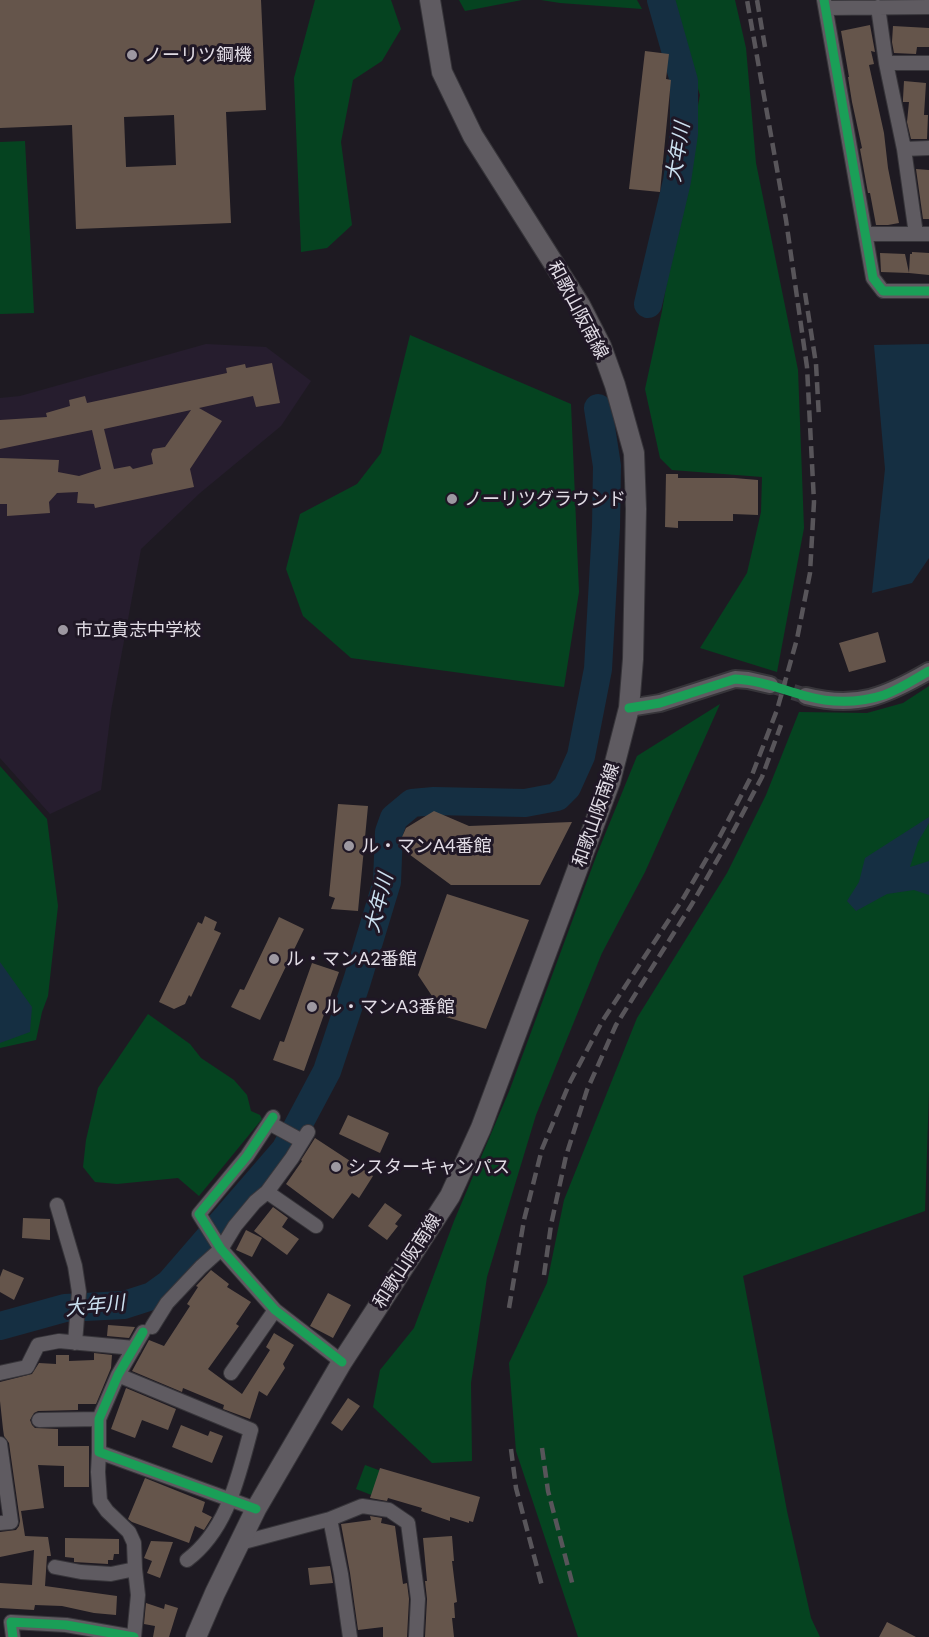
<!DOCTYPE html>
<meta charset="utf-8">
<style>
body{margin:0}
canvas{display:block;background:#1e1a22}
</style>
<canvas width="929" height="1637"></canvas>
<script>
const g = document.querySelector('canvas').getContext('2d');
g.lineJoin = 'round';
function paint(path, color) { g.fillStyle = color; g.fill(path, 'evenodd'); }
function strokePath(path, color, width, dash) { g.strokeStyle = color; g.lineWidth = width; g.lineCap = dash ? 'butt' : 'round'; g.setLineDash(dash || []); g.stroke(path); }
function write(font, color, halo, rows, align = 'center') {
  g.font = font + ' Lato,"Noto Sans JP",sans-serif'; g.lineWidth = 6; g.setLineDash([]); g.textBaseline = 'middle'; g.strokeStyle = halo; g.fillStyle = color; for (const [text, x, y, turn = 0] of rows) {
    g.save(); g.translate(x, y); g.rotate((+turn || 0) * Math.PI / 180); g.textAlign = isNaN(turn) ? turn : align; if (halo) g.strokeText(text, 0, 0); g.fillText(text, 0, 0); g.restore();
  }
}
const built = new Path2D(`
 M206 344 266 347 311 381 281 426 200 493 141 549 111 711 101 790 50 814 0 758V398L20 396Z`);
const green = new Path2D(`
 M315 0H391L401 29 382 61 353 80 341 142 352 225 327 248 301 252 294 78Z
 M459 0H522L465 11Z
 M541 0H637L642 9 560 3Z
 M670 0H735L746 48 756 163 798 370 804 528 777 672 700 648 747 573 761 512 762 477 672 470 660 458 645 389 662 311 682 189 700 95Z
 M25 141 34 313 0 314V142Z
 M410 335 571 404 579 592 564 687 351 658 303 616 286 569 300 514 357 484 381 453Z
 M929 686V1092L925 1211 743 1276 787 1511 811 1618 820 1637H578L516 1451 509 1363 547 1283 564 1200 637 1018 727 873 766 795 799 712 867 713 903 703Z
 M720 704 645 872 602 953 536 1115 487 1277 471 1383 472 1461 432 1463 373 1407 380 1370 414 1328 454 1221 510 1089 597 854 637 756Z
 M0 766 47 819 58 906 48 996 42 1012 36 1040 0 1048Z
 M148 1014 190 1044 201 1058 234 1080 247 1095 251 1111 260 1115 262 1119 199 1196 178 1178 117 1184 95 1182 83 1167 86 1140 98 1088Z
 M365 1465 381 1471 374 1496 356 1489Z`);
const water = new Path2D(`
 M929 344V558L912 583 872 593 885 469 874 345Z
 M929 817V823L918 842 910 867 929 861V895L914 890 887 894 856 911 847 901 859 882 865 858Z
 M0 962 32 1007 30 1032 0 1043Z`);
const river = new Path2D(`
 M648 304 677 181 684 134V81L661 0
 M0 1326 65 1308 124 1305 152 1296 170 1283 285 1150 327 1071 357 981 387 882 389 832 394 818 412 803 434 801 525 803 557 797 567 787 581 756 598 669 606 527 607 466 598 408`);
const building = new Path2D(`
 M0 0H261L266 110 226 112 231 223 76 229 72 125 0 128ZM174 115 176 165 126 167 124 117Z
 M870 25 875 52 871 51 874 64 869 65 884 133 888 168 899 223 888 225H876L870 193H868L860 149 862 148 852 102 848 77H849L841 31Z
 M893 26 929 28V47H917L916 54 894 53 892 42Z
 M645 51 669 54 666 79 671 80 660 192 629 189Z
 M904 81 926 83 924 115H928L927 139H911L907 122 909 102H903V99Z
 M916 169 929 170V219H923Z
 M912 252 929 253V275L909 273 910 254H912Z
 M880 253 905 254 909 273 881 272Z
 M272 363 280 403 256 407 253 396 199 408 222 421 190 469 194 487 95 508 94 504 77 503 78 492 57 493 49 502 50 513 7 516V504H0V458L59 460 58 472 79 476 101 469 92 430 0 449V420L47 417 46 413 70 406 69 400 85 396 87 403 227 373 226 368 245 364 246 368ZM191 410 165 447 153 449 151 454 153 464 133 469 130 466 114 469 104 429Z
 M666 474H678V478H734L758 480V515L733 514V521H678V528L665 527Z
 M878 632 886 662 849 672 839 643Z
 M338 804 368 806 358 911 331 909 335 898 329 896Z
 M434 811 469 826 572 822 540 885H451L398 846 406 828Z
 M447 894 529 920 486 1029 446 1017 418 975Z
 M205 916 217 922 214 930 221 933 191 997 189 995 185 1004 174 1009 159 1002 198 922 202 924Z
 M279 917 304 929 260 1020 231 1007 240 989 244 990Z
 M312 963 339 972 304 1071 273 1060 280 1041 284 1042Z
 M348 1115 389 1133 380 1153 339 1134Z
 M315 1138 373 1176 359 1198 352 1193 333 1219 286 1184 302 1161 301 1160Z
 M385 1203 402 1215 395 1224 398 1226 387 1240 368 1226Z
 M273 1207 288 1218 282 1227 299 1239 287 1255 254 1231Z
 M23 1218 50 1219V1240L22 1238Z
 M246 1230 262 1238 252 1257 236 1250Z
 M3 1269 24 1278 14 1300 0 1292V1277Z
 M211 1270 229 1284 227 1287 251 1302 236 1324 239 1326 208 1369 242 1394 270 1350 266 1347 274 1333 294 1345 283 1364 285 1368 267 1396 259 1391 250 1419 223 1409 224 1405 183 1388 182 1392 132 1371 149 1340 164 1346 190 1306 187 1304 198 1287 196 1286Z
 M328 1293 351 1305 333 1338 310 1326Z
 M108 1325 135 1327 129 1338 107 1336Z
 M94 1353 112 1355 111 1368 96 1404H78V1410L38 1411 34 1413 30 1420 32 1425 35 1428 58 1429V1446H89V1487H64V1466L38 1465 44 1508 21 1511 25 1536 48 1537 51 1556H47L45 1586 117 1596 116 1615 94 1613 62 1606 35 1605 34 1610 0 1608V1583L32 1585 34 1550 0 1557V1532L16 1530 19 1526 20 1521 9 1443 4 1436 3 1429 0 1401V1382L32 1374 39 1363 56 1364V1355H69V1361L94 1360Z
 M126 1388 176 1409 168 1430 142 1420 135 1438 111 1429Z
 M348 1398 360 1406 342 1431 331 1423Z
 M181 1425 208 1436 210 1431 223 1436 212 1463 172 1447Z
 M380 1468 480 1497 473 1522 469 1521V1523L450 1517V1521L421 1511 422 1508 388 1498 387 1501 370 1498Z
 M145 1478 205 1502 202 1512 212 1517 204 1530 195 1526 189 1543 132 1522 128 1519Z
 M370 1516 382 1518 381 1523 395 1526 403 1584 407 1583 409 1599 407 1637H383V1627L358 1630 350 1573 341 1524 371 1520Z
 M452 1536 454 1561H452L457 1602 454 1603 455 1618H452L454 1637H425L427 1599 425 1581H427L423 1538Z
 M65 1538 119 1539V1554H114L113 1560H108V1564L74 1562V1558L65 1557Z
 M151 1541 173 1542 160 1578 147 1573 152 1561 144 1558Z
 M330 1566 333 1583 310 1585 308 1568Z
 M146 1603 164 1609 165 1604 178 1608 169 1637H153L155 1626 144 1624Z
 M887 1622 916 1637H879Z`);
const tertiaryTunnel = new Path2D(`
 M770 685 806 696`);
const minor = new Path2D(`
 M824 0 873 278 883 291H929
 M878 7 886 63 904 149 916 234
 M826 8 929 7
 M886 63H929
 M904 149 929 148
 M866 234H929
 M273 1117 247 1156 199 1214 221 1249 275 1310 342 1362
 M269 1123 302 1141
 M267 1192 316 1226
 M57 1205 75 1266 79 1292 75 1343
 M152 1327 167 1303 201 1267 221 1249 235 1226 255 1202 267 1192 292 1158 308 1132
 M143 1332 118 1375 99 1419V1452L256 1509
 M0 1373 27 1367 38 1345 59 1341 134 1348
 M231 1373 275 1310
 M118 1375 251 1430C238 1477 228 1529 187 1560
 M39 1420 99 1419
 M0 1444 11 1522 0 1523
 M99 1452 98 1472 100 1501 107 1511 129 1532 134 1543 135 1569 138 1595 134 1637
 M330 1519 341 1574 350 1637
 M240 1543 330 1519 362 1506 389 1510 408 1523 418 1599 416 1637
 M55 1567 81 1572 111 1574 135 1569
 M13 1637 11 1622 66 1625 134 1637`);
const tertiary = new Path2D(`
 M806 696C857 709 886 696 929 671
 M629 708 660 703 735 679 748 680 770 685`);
const secondary = new Path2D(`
 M196 1637 215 1593 256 1509 342 1362 450 1196 481 1128 610 782 629 708 633 659 636 509 634 453 615 385 601 346 580 305 473 136 442 72 430 0`);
const rail = new Path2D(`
 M757 0 765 47
 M805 293 816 364 819 418
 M544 1275 551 1225 566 1156 587 1090 616 1025 692 904 728 841 762 777 781 725
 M509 1308 524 1220 542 1149 570 1082 603 1020 684 897 720 836 752 775 777 710 797 639 810 573 814 502 807 367 786 220 747 0
 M542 1448 548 1491 573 1586
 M511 1449 516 1488 542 1586`);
const cycleway = new Path2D(`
 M824 0 873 278 883 291H929
 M629 708 660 703 735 679C760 680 783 690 806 696 831 703 859 703 884 695 900 689 915 679 929 671
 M273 1117 247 1156 199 1214 221 1249 275 1310 342 1362
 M143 1332 118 1375 99 1419V1452L256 1509
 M13 1637 11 1622 66 1625 134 1637`);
const markers = [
 [132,55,6,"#9d98a1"],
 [452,499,6,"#9d98a1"],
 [63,630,6,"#9d98a1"],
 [349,846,6,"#9d98a1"],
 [274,959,6,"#9d98a1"],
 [312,1007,6,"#9d98a1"],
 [336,1167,6,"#9d98a1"]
];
const poiNames = [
 ["ノーリツ鋼機",144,55],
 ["ノーリツグラウンド",464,499],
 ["市立貴志中学校",75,630],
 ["ル・マンA4番館",361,846],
 ["ル・マンA2番館",286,959],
 ["ル・マンA3番館",324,1007],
 ["シスターキャンパス",348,1167]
];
const streetNames = [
 ["和歌山阪南線",578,310,62],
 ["和歌山阪南線",596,815,-71],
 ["和歌山阪南線",407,1261,-57]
];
const waterNames = [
 ["大年川",678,152,-81],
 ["大年川",379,903,-76],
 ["大年川",95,1306,-6]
];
paint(built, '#261d2e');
paint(green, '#054320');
paint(water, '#152f42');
strokePath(river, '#152f42', 28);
paint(building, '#65554b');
strokePath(tertiaryTunnel, '#3b373f', 16, [16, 8]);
strokePath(minor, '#37353a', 16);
strokePath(tertiary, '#37353a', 20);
strokePath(secondary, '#37353a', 22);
strokePath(minor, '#5f5b61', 14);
strokePath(tertiary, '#5f5b61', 16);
strokePath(secondary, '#5f5b61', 20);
strokePath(rail, '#58555a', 4.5, [12, 6]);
strokePath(cycleway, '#1a9f57', 9);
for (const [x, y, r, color] of markers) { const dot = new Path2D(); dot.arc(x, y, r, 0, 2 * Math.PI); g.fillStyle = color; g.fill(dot); strokePath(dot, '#1f1725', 2); }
write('18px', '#e1dce5', '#1f1725', poiNames, 'left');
write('18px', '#e1dce5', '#1f1725', streetNames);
write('italic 20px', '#cce1f0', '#1f1725', waterNames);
</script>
